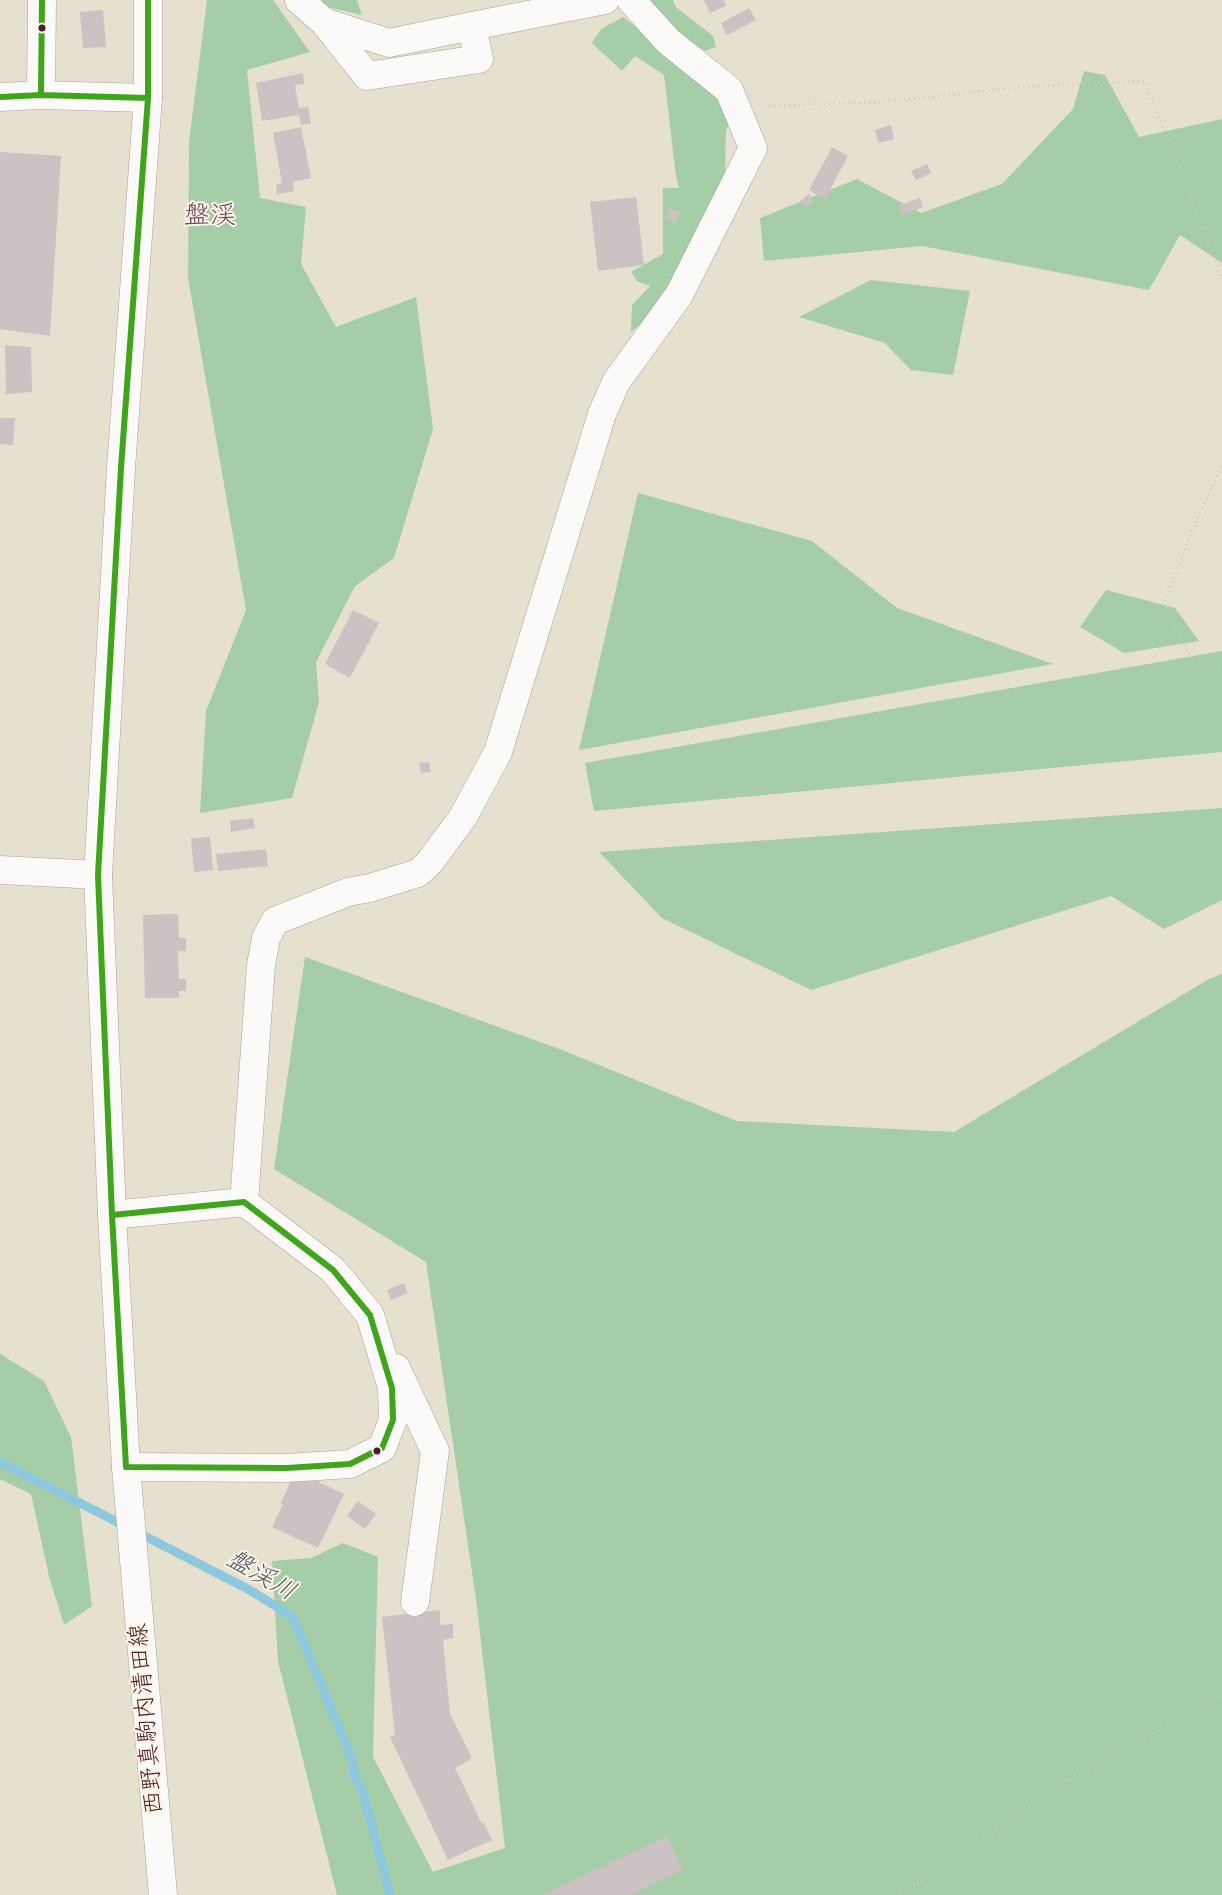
<!DOCTYPE html>
<meta charset="utf-8">
<style>
body{margin:0}
canvas{display:block;background:#e6e0cf}
</style>
<canvas width="1222" height="1895"></canvas>
<script>
const g = document.querySelector('canvas').getContext('2d');
g.lineJoin = 'round';
function paint(path, color) { g.fillStyle = color; g.fill(path, 'evenodd'); }
function strokePath(path, color, width, dash) { g.strokeStyle = color; g.lineWidth = width; g.lineCap = dash ? 'butt' : 'round'; g.setLineDash(dash || []); g.stroke(path); }
function write(font, color, halo, rows, align = 'center') {
  g.font = font + ' Caveat,"Klee One",sans-serif'; g.lineWidth = 4; g.setLineDash([]); g.textBaseline = 'middle'; g.strokeStyle = halo; g.fillStyle = color; for (const [text, x, y, turn = 0] of rows) {
    g.save(); g.translate(x, y); g.rotate((+turn || 0) * Math.PI / 180); g.textAlign = isNaN(turn) ? turn : align; if (halo) g.strokeText(text, 0, 0); g.fillText(text, 0, 0); g.restore();
  }
}
const forest = new Path2D(`
 M207 0H273L310 52 247 70 260 198 306 207 301 264 336 327 416 297 433 429 394 558 355 586 316 662 319 702 292 798 200 813 206 711 246 610 188 278 189 142Z
 M322 0H357L362 15 323 6Z
 M644 0H673L676 7 713 36 716 47 705 51 656 19Z
 M623 17 686 65 734 113 726 131 725 171 711 211 690 252 648 318 631 332 632 305 650 286 637 281 631 272 663 254V188H679L676 176 664 75 635 56 622 71 592 43 601 29Z
 M1084 71 1105 75 1139 137 1222 119V263L1180 235 1149 290 922 246 764 261 760 218 857 179 921 213 1002 184 1073 109Z
 M871 280 970 291 953 375 911 370 885 343 799 317Z
 M638 493 812 541 897 608 1053 664 579 750Z
 M1106 590 1175 608 1199 641 1124 653 1080 627Z
 M1222 651V752L594 811 585 763Z
 M1222 808V900L1164 929 1111 896 811 990 662 918 599 852Z
 M305 957 562 1050 737 1121 954 1132 1209 979 1222 974V1895H337L278 1661 272 1561 311 1558 343 1543 378 1557 373 1757 433 1872 505 1848 476 1599 426 1262 274 1169Z
 M0 1354 44 1381 71 1437 92 1606 64 1625 49 1576 31 1494 0 1479Z`);
const stream = new Path2D(`
 M0 1462 248 1589 293 1617 352 1759 355 1777 363 1792 390 1895`);
const building = new Path2D(`
 M704 0H724L726 6 710 13Z
 M749 8 756 20 727 35 721 23Z
 M103 10 106 47 83 48 80 12Z
 M303 73 304 84 295 85 299 108 308 107 311 123 301 125 299 115 262 121 256 83Z
 M891 125 894 139 878 143 875 130Z
 M301 127 311 178 293 182 294 191 277 194 276 184 282 183 273 133Z
 M832 147 848 156 825 199 809 190Z
 M0 152 61 156 50 336 0 329Z
 M927 164 931 173 916 180 911 171Z
 M809 194 814 201 806 208 800 201Z
 M636 197 644 265 598 271 590 202Z
 M920 198 923 207 901 216 898 206Z
 M669 208 680 212 676 223 665 220Z
 M5 345 31 347 32 392 6 394Z
 M0 418H15L13 445 0 444Z
 M353 610 379 623 350 678 325 664Z
 M429 762 431 772 421 773 419 763Z
 M253 818 255 828 231 832 230 821Z
 M210 837 213 870 194 872 191 838Z
 M266 849 268 866 218 871 216 854Z
 M178 914 179 938H186V951H178L179 979H186V991H179V998H145L143 915Z
 M404 1283 408 1293 391 1300 387 1290Z
 M302 1474 344 1494 318 1548 272 1527 283 1504 281 1503 293 1476Z
 M358 1501 376 1514 365 1529 347 1516Z
 M440 1610V1625L453 1624V1638L443 1640 450 1714 472 1758 455 1768 482 1824 484 1823 492 1840 448 1860 390 1737 395 1735 382 1617Z
 M667 1836 683 1870 631 1895H542Z`);
const path = new Path2D(`
 M769 106 880 102 1035 86 1145 81 1222 279
 M1222 467 1198 516 1163 606 1193 661 1222 669
 M901 1895 1075 1776 1222 1696`);
const minor = new Path2D(`
 M299 0 324 22 367 76 479 59 472 26 389 43 324 22
 M472 26 605 0
 M41 95 42 0
 M0 97 41 95 148 98
 M0 870 98 875
 M244 1202 261 965 266 938 275 921 348 892 370 888 418 873 429 863 463 817 498 752 602 414 616 382 679 295 753 148 729 90 668 41 631 0
 M112 1215 244 1202 333 1270 370 1315 392 1388 393 1420 382 1448 350 1464 287 1468 126 1467
 M396 1368 435 1451 415 1602`);
const major = new Path2D(`
 M148 0V98L121 468 98 875 112 1215 126 1467 163 1895`);
const bus1 = new Path2D(`
 M41 95 42 0
 M0 97 41 95 148 98
 M112 1215 244 1202 333 1270 370 1315 392 1388 393 1420 382 1448 350 1464 287 1468 126 1467
 M126 1467 112 1215 98 875 121 468 148 98V0`);
const markers = [
 [42,28,4.5,"#4a1f2b"],
 [377,1451,4.5,"#4a1f2b"]
];
const streetNames = [
 ["西野真駒内清田線",147,1719,-95]
];
const waterNames = [
 ["盤渓川",261,1576,30]
];
const quarterNames = [
 ["盤渓",210,216]
];
paint(forest, '#a4cda8');
strokePath(stream, '#8ec8df', 9);
paint(building, '#cac2c3');
strokePath(minor, '#aaa199', 29);
strokePath(major, '#aaa199', 29);
strokePath(path, '#cdc9c6', 3, [1, 4]);
strokePath(minor, '#fbfaf8', 28);
strokePath(major, '#fbfaf8', 28);
strokePath(bus1, '#40a51d', 6);
for (const [x, y, r, color] of markers) { const dot = new Path2D(); dot.arc(x, y, r, 0, 2 * Math.PI); g.fillStyle = color; g.fill(dot); strokePath(dot, '#fcf5e5', 2); }
write('24px', '#4a1f2b', '#fcf5e5', streetNames);
write('italic 25px', '#55576c', '#fcf5e5', waterNames);
write('26px', '#6f4b62', '#fcf5e5', quarterNames);
</script>
